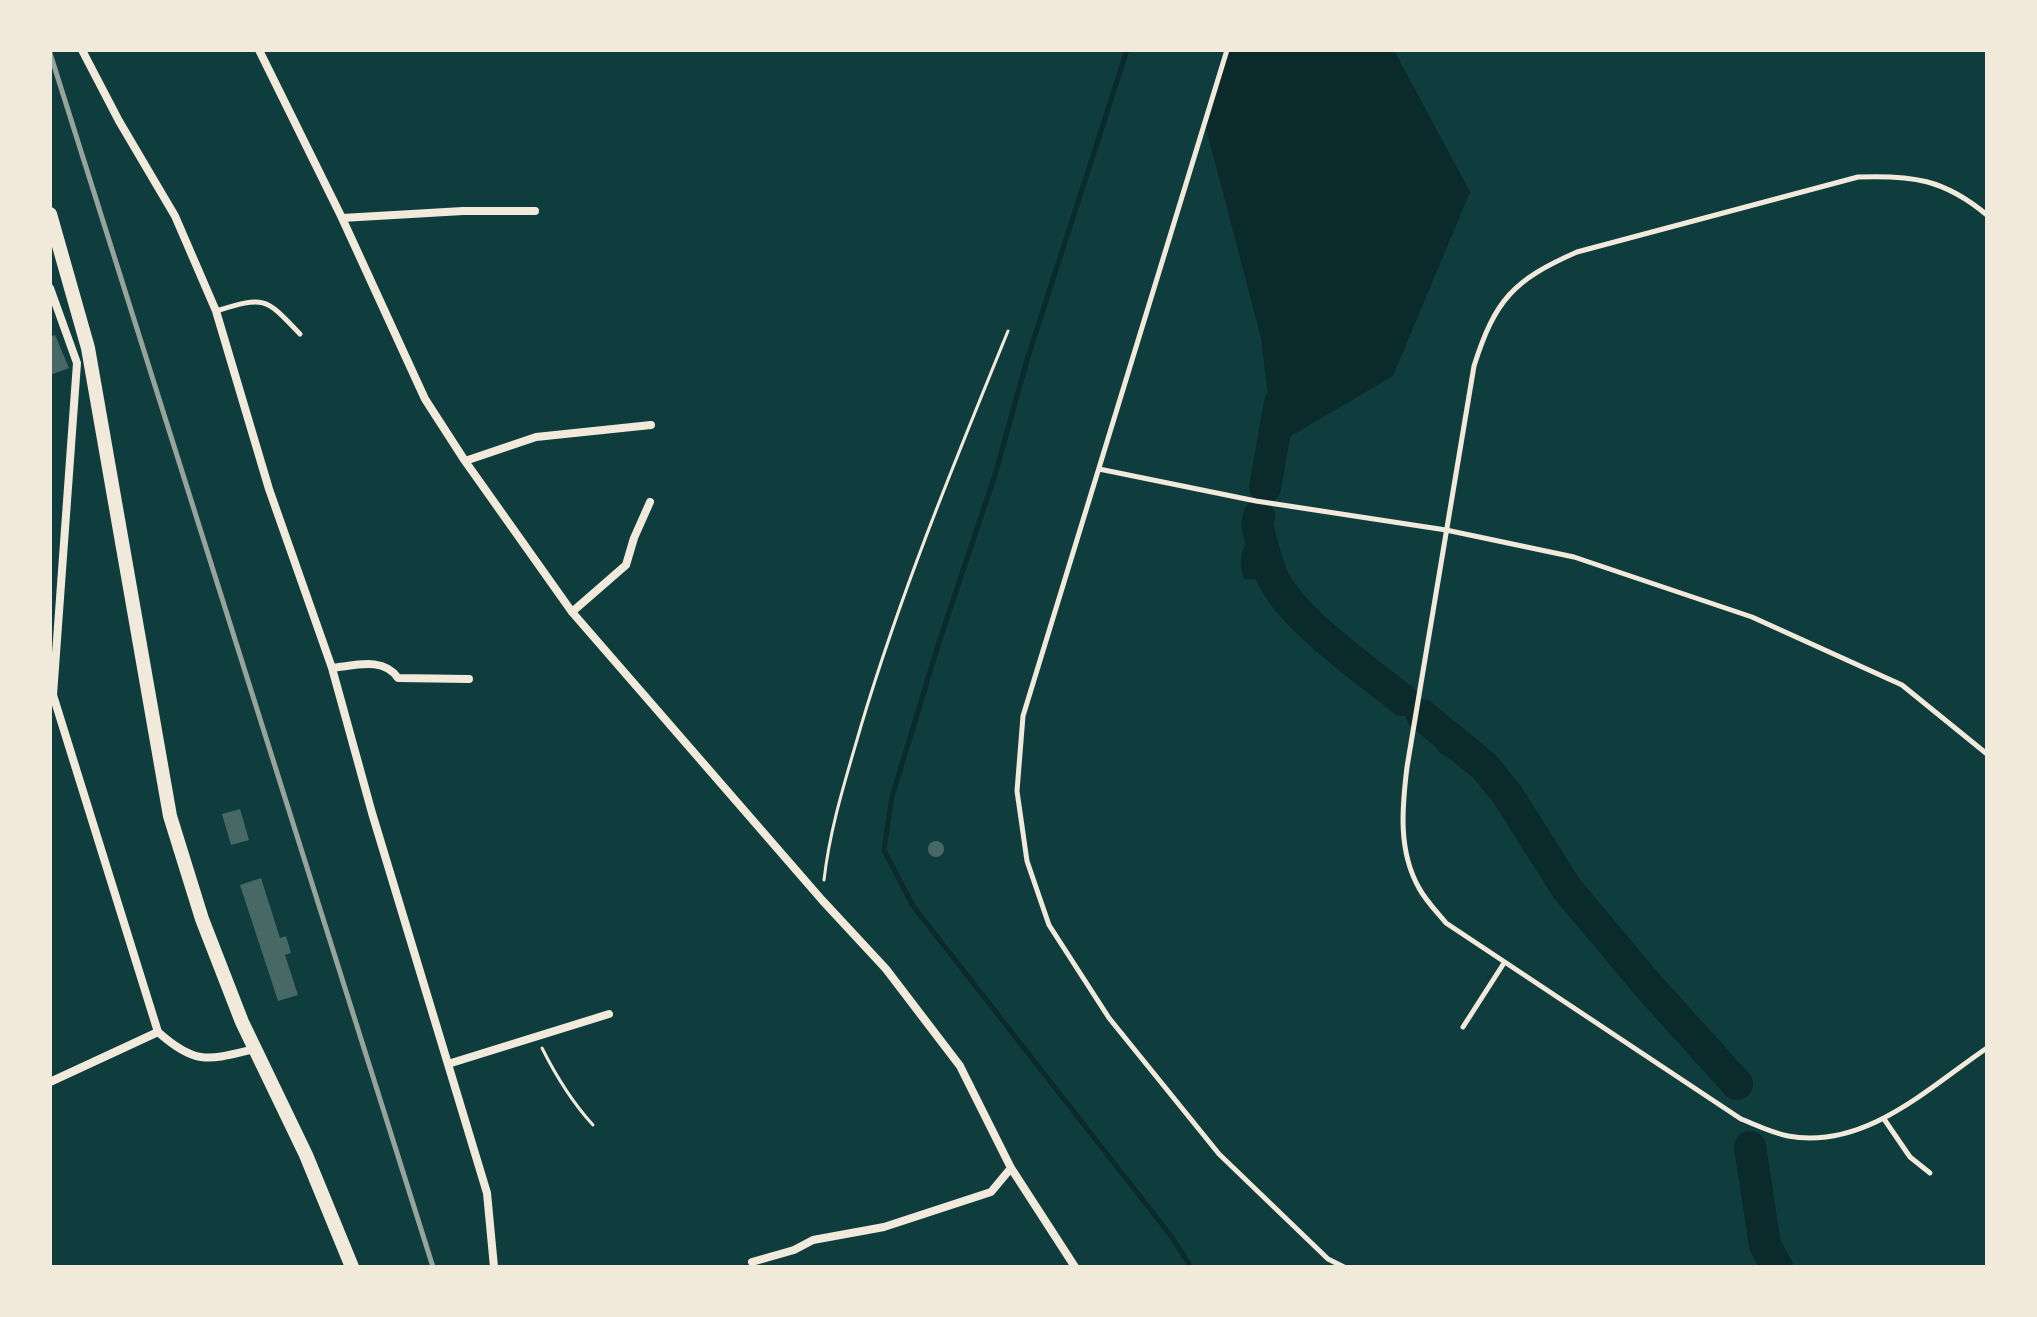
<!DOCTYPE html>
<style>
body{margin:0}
#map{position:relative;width:2037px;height:1317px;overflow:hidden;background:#0f3d3e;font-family:"Fira Sans Condensed",sans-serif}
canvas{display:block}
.frame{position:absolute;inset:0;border:52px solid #f1e9da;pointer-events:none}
</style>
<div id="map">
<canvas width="2037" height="1317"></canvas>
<div class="frame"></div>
</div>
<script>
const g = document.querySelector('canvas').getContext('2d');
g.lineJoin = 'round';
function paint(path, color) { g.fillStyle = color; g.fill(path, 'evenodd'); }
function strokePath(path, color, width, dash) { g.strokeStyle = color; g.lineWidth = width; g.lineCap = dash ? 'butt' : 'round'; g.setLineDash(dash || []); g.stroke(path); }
const water = new Path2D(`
 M1227 50H1394L1470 192 1393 376 1274 446 1261 338 1205 124Z
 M1257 525 1267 526C1278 543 1275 561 1274 580L1244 579C1236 558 1245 542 1257 525Z
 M1442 724 1467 731 1477 739 1479 750 1488 760 1485 767 1468 761 1451 760 1439 752 1432 738 1433 726Z`);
const stream = new Path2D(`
 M1127 50 1027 360 995 475 940 639 892 797 884 850 913 906 1171 1236 1191 1267`);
const river = new Path2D(`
 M1265 487 1280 403
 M1259 516 1257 525C1262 543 1266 562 1273 578 1291 618 1368 672 1403 700
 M1422 715 1485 767 1507 794 1567 889 1651 989 1737 1084
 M1750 1147 1765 1245 1777 1267`);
const building = new Path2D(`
 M55 335 69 368 50 375V337Z
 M240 809 249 840 231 845 222 814Z
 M928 849a8 8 0 1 1 16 0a8 8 0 1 1-16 0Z
 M261 878 280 938 286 936 291 953 285 955 298 995 278 1001 240 885Z`);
const path = new Path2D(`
 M824 880C830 827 846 778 861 726 901 592 955 461 1008 331
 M542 1048C556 1076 571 1101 593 1125`);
const service = new Path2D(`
 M1227 50 1023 716 1017 791 1027 861 1049 925 1109 1018 1219 1154 1328 1259 1344 1267
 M1987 215C1944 179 1912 175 1858 177L1577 252C1513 280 1495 300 1474 366L1407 767C1402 808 1398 851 1419 888 1426 901 1437 912 1446 923L1741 1119C1756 1125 1772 1133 1788 1136 1865 1150 1928 1088 1987 1048
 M216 311C265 296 265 297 300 334
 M1099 469 1256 501 1446 530 1574 557 1752 617 1902 685 1987 754
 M1463 1027 1504 963
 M1884 1119 1910 1157 1930 1173`);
const minor = new Path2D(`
 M82 50 119 121 175 216 216 311 269 489 332 668 372 813 487 1193 494 1267
 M259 50 342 218 425 399 465 461 572 612 822 900 886 969 960 1066 1011 1168 1075 1267
 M342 218 463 211H535
 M50 288 77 363 53 695 158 1032C196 1066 209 1060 255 1049
 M465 461 536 437 651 425
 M572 612 626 565 634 538 650 502
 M332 668C354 666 383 656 398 678L469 679
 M448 1064 609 1014
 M50 1082 158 1032
 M752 1262 794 1250 813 1240 884 1227 991 1192 1011 1168`);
const secondary = new Path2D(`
 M50 214 88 348 170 816 202 919 242 1022 306 1155 352 1267`);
const rail = new Path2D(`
 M50 53 433 1267`);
paint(water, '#0a2a2b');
strokePath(stream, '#0a2a2b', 5);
strokePath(river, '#0a2a2b', 32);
paint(building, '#486865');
strokePath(path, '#f1e9da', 3);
strokePath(service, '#f1e9da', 5);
strokePath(minor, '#f1e9da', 8);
strokePath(secondary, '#f1e9da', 14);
strokePath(rail, '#97a49c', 5);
</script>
